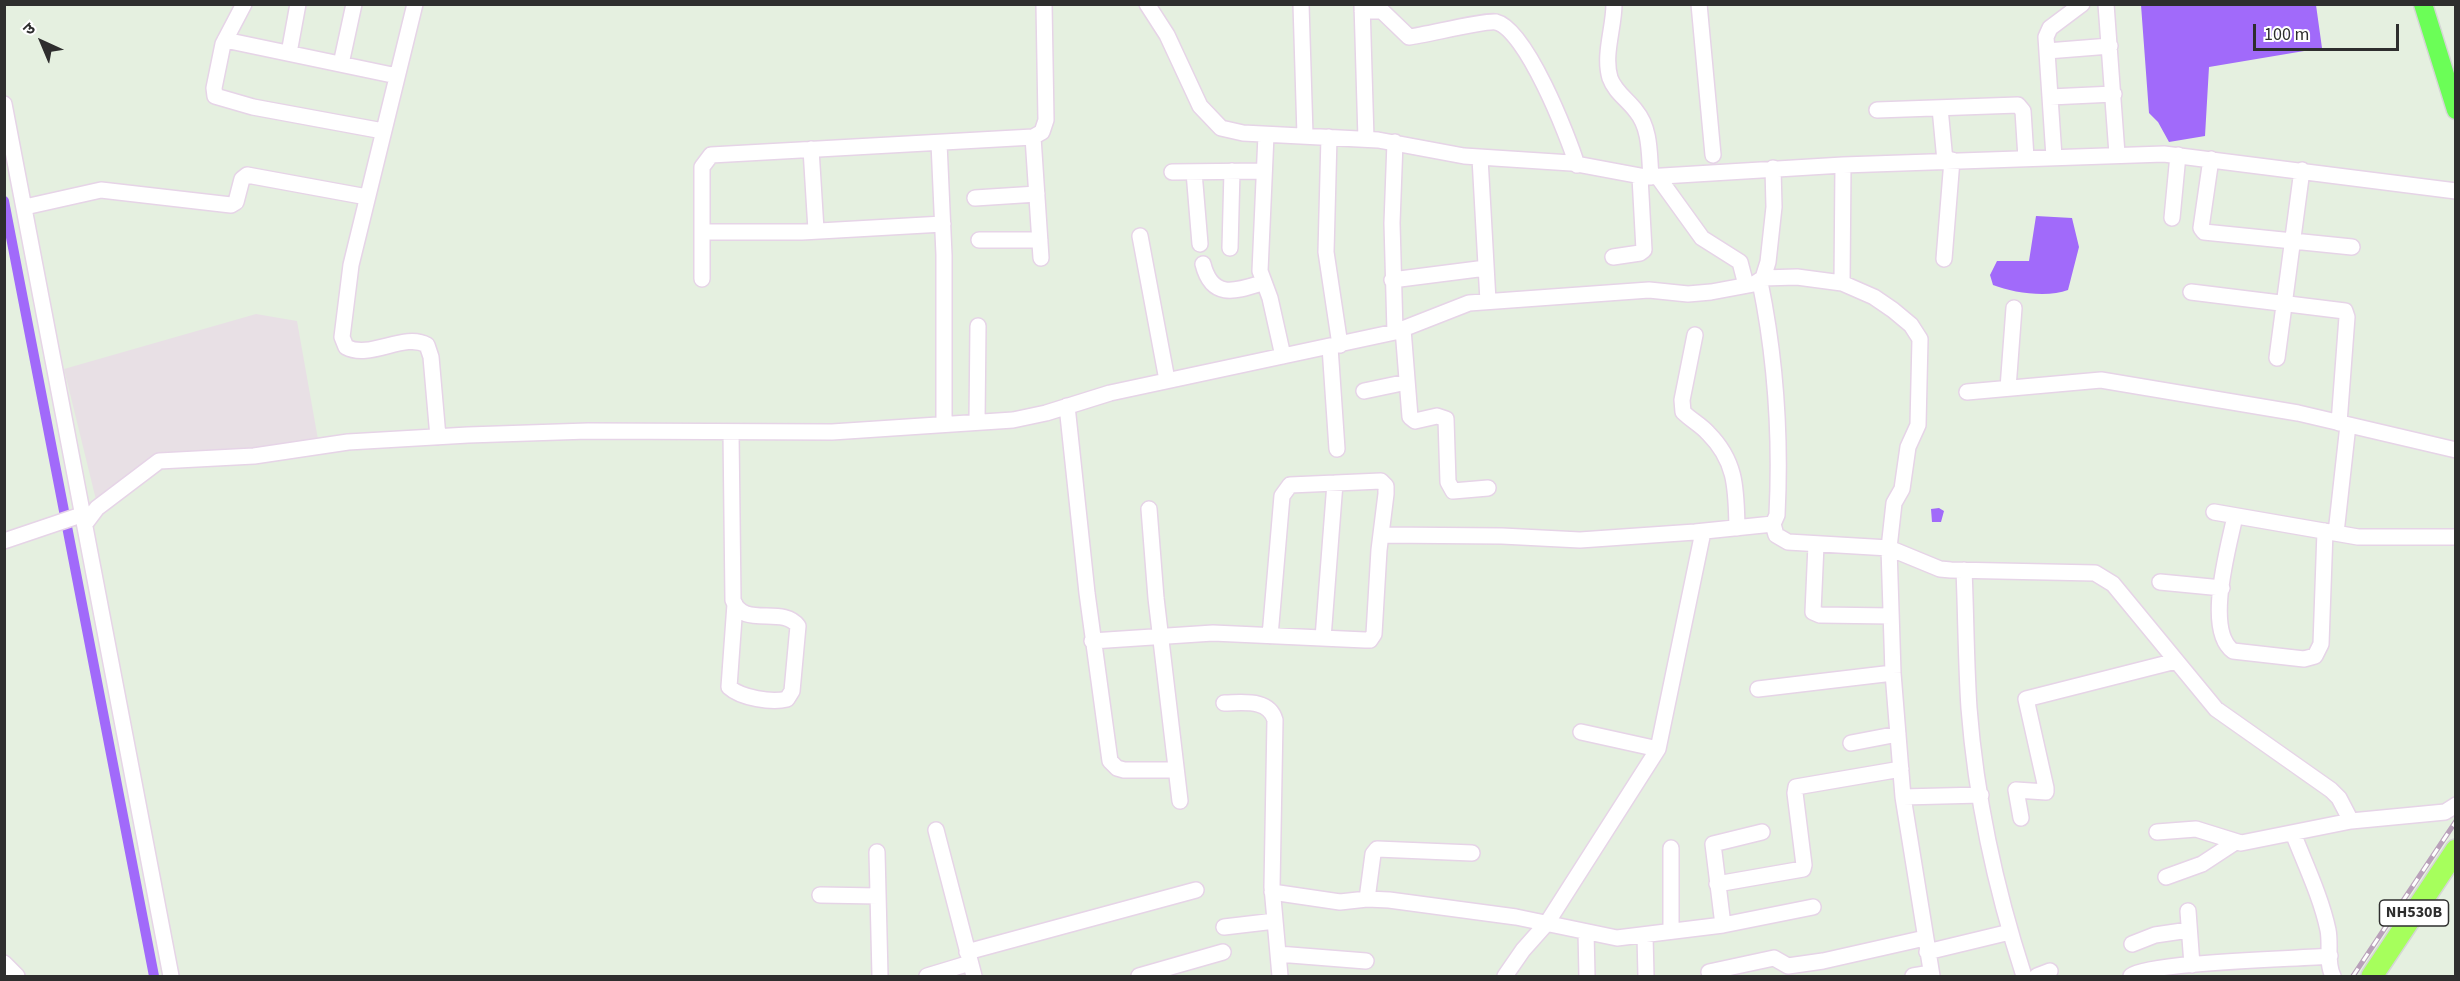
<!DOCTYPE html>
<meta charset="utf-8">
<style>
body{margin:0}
#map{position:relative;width:2460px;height:981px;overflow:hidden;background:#e5f0e0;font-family:"Source Sans 3","Noto Sans Devanagari",sans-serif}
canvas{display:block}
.frame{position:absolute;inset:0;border:6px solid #2e2e2e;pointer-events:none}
.north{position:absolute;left:12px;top:12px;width:60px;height:60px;-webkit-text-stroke:4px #fff;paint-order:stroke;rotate:316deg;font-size:16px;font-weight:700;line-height:24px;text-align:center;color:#2e2e2e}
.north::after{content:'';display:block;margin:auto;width:21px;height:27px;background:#2e2e2e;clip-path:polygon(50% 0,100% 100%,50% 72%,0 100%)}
.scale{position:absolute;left:2253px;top:24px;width:146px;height:27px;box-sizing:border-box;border:3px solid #2e2e2e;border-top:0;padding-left:8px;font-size:18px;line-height:21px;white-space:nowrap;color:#2e2e2e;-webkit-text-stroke:4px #fff;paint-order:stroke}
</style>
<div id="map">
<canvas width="2460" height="981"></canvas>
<div class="frame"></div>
<div class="north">उ</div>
<div class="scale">100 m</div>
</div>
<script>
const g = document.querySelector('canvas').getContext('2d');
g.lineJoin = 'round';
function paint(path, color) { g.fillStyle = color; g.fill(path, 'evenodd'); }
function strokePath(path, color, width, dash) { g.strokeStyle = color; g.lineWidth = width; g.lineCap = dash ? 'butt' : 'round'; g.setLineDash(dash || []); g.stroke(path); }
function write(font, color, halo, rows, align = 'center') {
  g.font = font + ' "Source Sans 3",sans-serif'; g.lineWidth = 4.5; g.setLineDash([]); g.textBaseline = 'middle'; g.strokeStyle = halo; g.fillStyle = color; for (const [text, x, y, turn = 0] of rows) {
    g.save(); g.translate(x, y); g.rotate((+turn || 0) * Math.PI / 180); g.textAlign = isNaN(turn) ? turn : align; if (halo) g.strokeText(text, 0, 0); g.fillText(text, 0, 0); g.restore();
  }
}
const industrial = new Path2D(`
 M256 314 297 321 319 445 154 468 97 504 64 369Z`);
const water = new Path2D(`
 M2141 5H2316L2322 48 2209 67 2205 136 2169 142 2158 122 2149 113Z
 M2036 216 2072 218 2079 247 2068 290C2048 298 2013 293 1993 285L1990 275 1997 261H2029Z
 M1939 508 1944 511 1941 522H1932L1931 509Z`);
const canal = new Path2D(`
 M4 201 154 976`);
const minor = new Path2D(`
 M244 4 223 44 214 88 215 96 253 107 383 131
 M415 4 351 265 342 337 346 347C370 360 404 332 427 345L431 357 438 437
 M1147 4 1167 35 1200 106 1221 128 1243 133 1378 140 1464 156 1571 163 1646 177 1843 165 2164 154 2456 191
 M1301 4 1305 135
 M1362 4 1366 139
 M1614 4C1614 28 1603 55 1610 78 1615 92 1627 99 1636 111 1651 129 1649 155 1651 177
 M1699 4 1713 155
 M2106 4 2117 154
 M1362 11H1382L1409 37C1426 35 1485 20 1496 22 1526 29 1568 136 1577 165
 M225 40 397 76
 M2047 51 2110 46
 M289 53 298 4
 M341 64 354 4
 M2050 97 2114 94
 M4 104 171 976
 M1940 108 1945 161
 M1877 110 2018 105 2023 111 2026 158
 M1266 135 1260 271 1270 298 1283 356
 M1033 137 1041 258
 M1329 137 1326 252 1340 345
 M939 143 944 255V424
 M811 149 816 230
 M2054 157 2046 37 2050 28 2082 4
 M1480 158 1488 301
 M2211 159 2201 228 2204 232 2352 247
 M1172 172 1264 171
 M1194 172 1200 244
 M1658 177 1702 238 1740 262 1746 285
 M975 198 1037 194
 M25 207 101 190 231 205 236 202 242 179 247 175 367 197
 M2172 218 2178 155
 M702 232H802L943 224
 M1140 236 1167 380
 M979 240H1040
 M1230 248 1232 171
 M1613 257 1640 253 1644 250 1640 177
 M1944 259 1952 160
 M1203 264C1212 300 1236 291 1262 283
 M1763 278 1797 277 1842 283 1874 297 1893 310 1911 325 1920 339 1918 425 1908 447 1902 489 1894 503 1889 548 1893 673 1903 797 1932 976
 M702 279V167L711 155 1033 137 1042 132 1046 120 1044 4
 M1392 280 1486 268
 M1842 283 1843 165
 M2191 292 2345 311 2347 317 2339 423
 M1403 329 1410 417 1415 421 1437 416 1446 419 1448 482 1453 491 1488 488
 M1395 332 1392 223 1395 142
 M1695 335 1682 400 1683 412C1691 420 1701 425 1708 433 1737 462 1736 490 1737 528
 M1330 347 1337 449
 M2277 358 2302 170
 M2008 388 2014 308
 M1364 391 1407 382
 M1967 392 2101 380 2298 413 2456 450
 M1067 406 1087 593 1110 761 1117 768 1124 770H1176
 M977 422 978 326
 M731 432 733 600C742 629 783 605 798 626L792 691 787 699C772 703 741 698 729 687L735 604
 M1149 509 1156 598 1180 801
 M2214 512 2358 537H2456
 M2235 516C2229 546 2204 630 2233 651L2304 659 2315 656 2321 644 2325 531
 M85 524 97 508 159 461 254 456 348 442 468 435 588 431 832 432 1013 420 1046 413 1110 393 1395 332 1469 303 1649 290 1688 294 1711 292 1754 284 1763 278 1768 262 1774 207 1773 168
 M1773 524 1776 535 1788 542 1889 548 1940 569 1951 570 2095 573 2113 584 2216 709 2331 790 2339 798 2351 821
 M2336 533 2348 425
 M1381 535 1502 536 1580 540 1695 532 1773 524 1777 515C1781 436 1776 360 1760 282
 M4 541 84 514
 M1816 545 1813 612 1820 615 1891 616
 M1964 570C1966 616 1966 662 1969 708 1976 798 1996 890 2024 976
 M2160 582 2222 588
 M1323 638 1335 483
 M1092 641 1213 633 1365 640H1370L1374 634 1379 550 1386 494V486L1381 481 1290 485 1282 496 1270 636
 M1758 689 1893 673
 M1224 703C1242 703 1269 698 1275 720L1272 887 1280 976
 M1581 732 1658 749
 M1851 743 1898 734
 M1903 797 1981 795
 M2021 818 2016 790 2046 792V788L2026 699 2176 661
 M936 830 974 976
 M2157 832 2196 829 2241 843 2351 821 2445 812 2456 805
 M2293 833C2305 864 2321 897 2328 930 2331 945 2326 963 2333 976
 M877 852 880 976
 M2166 877 2202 864 2234 843
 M1717 884 1803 869 1804 865 1795 793 1796 787 1901 769
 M1272 892 1340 902 1367 899 1389 900 1516 917 1617 938 1723 925 1813 907
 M820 895 878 896
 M1367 899 1373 854 1377 849 1472 853
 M2188 911 2192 965
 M1723 925 1713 844 1762 832
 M1224 927 1275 921
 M1671 931V848
 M1586 932 1587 976
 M1645 936 1646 976
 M2132 944 2155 935 2189 930
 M967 952 1196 890
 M1927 952 2010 932
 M1278 954 1366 961
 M4 963 17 976
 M1709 972 1774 958 1788 966 1823 961 1925 938
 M927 976 970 963
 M1139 976 1223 952
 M1505 976 1523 950 1547 923 1658 749 1703 532
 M1913 976 1931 973
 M2037 976 2050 971
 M2131 976C2149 962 2297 959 2330 956`);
const major = new Path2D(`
 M2423 4 2456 110`);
const highway = new Path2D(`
 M2372 976 2456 850`);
const rail = new Path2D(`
 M2353 976 2456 821`);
const shields = [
 [2414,913,69]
];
const shieldNames = [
 ["NH530B",2414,913]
];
paint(industrial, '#e8e0e5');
paint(water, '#a16afa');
strokePath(canal, '#a16afa', 10);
strokePath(minor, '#e6d4e7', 18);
strokePath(major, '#d5d5d5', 21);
strokePath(highway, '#d5d5d5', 24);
strokePath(minor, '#fff', 15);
strokePath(major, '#6bfe57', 18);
strokePath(highway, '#a6ff5c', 21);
strokePath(rail, '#b9a1ba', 5);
strokePath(rail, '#fff', 3, [9]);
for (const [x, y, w] of shields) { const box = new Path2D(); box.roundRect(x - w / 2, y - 13, w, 26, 4.5); g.fillStyle = '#fff'; g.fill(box); strokePath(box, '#2e2e2e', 1.5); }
write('bold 16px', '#2e2e2e', null, shieldNames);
</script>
